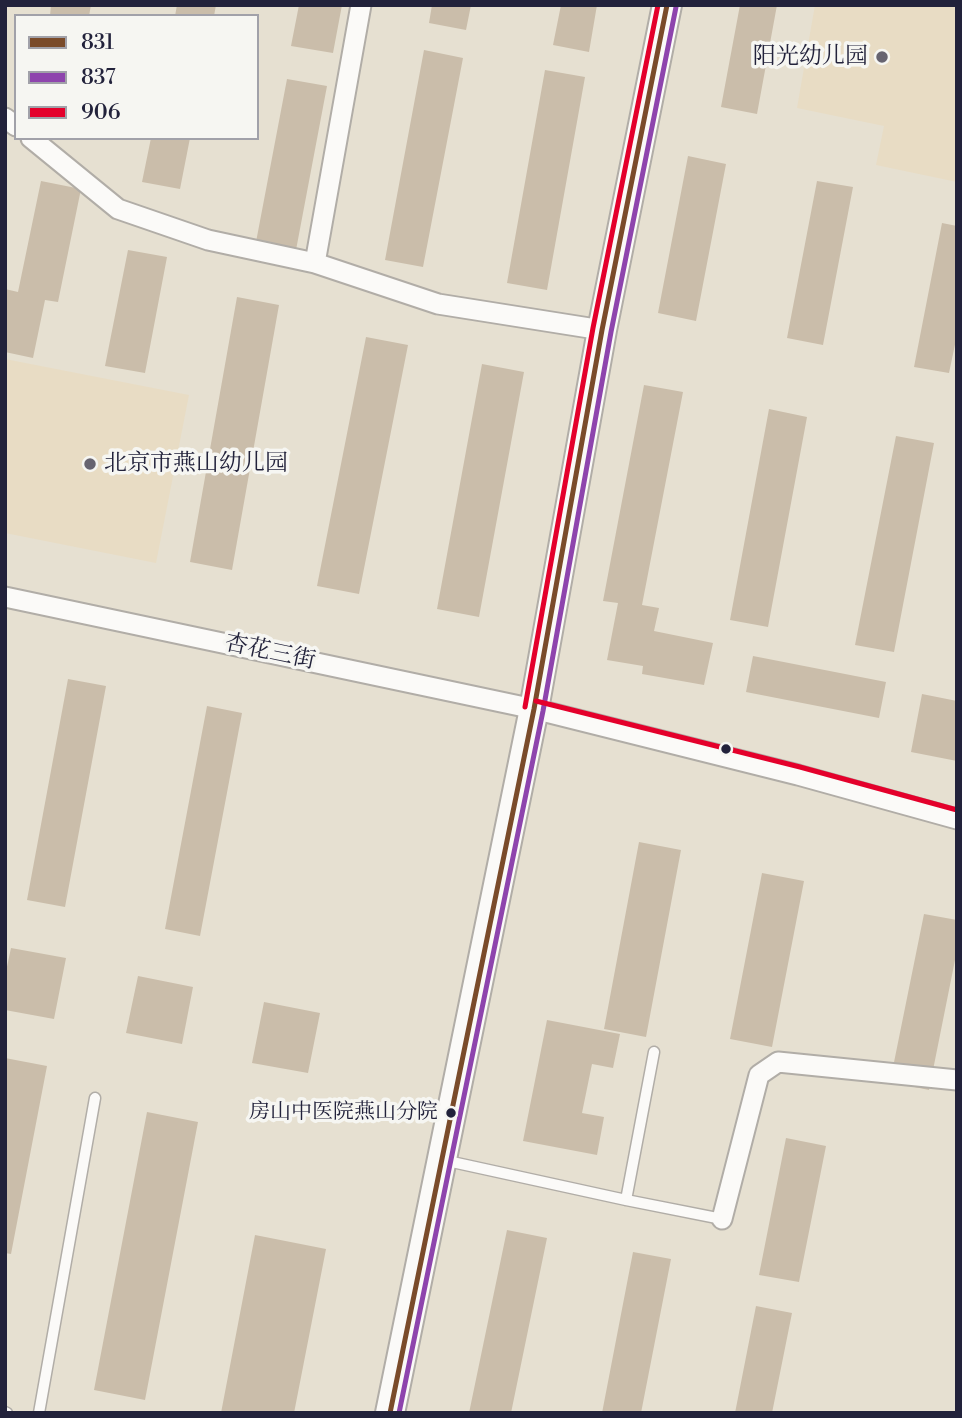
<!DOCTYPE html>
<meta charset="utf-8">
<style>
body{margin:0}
#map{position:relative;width:962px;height:1418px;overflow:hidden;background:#e6e0d1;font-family:"Libre Bodoni",serif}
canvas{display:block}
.frame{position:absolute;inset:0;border:7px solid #22223b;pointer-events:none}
.legend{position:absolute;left:14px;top:14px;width:245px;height:126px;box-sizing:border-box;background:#f6f6f2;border:2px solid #a1a1a9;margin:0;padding:9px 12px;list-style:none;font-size:21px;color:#22223b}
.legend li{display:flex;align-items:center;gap:14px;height:35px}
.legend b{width:35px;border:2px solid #a1a1a9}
</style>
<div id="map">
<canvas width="962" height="1418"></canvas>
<div class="frame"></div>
<ul class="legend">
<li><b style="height:9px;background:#7a4b2a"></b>831</li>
<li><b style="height:9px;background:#8e44ad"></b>837</li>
<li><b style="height:9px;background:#e4002b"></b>906</li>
</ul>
</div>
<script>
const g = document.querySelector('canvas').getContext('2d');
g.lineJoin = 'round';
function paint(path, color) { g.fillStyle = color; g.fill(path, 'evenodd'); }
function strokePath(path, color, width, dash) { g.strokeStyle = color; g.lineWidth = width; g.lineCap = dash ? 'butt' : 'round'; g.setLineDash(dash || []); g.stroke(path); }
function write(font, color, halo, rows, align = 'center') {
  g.font = font + ' "Libre Bodoni","Noto Serif SC",serif'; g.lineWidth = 7; g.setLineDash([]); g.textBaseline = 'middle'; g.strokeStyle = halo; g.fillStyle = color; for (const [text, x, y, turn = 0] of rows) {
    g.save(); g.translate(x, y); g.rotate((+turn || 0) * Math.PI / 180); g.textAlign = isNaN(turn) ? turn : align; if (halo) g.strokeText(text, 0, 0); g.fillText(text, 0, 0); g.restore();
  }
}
const built = new Path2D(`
 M815 5H957V182L876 165 884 126 797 108Z
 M5 359 189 395 156 563 5 533Z`);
const building = new Path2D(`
 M51 5H91L89 16H50Z
 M177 5H216L214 16H175Z
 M299 5H342L333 53 291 46Z
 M432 5H471L466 30 429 23Z
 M561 5H597L589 52 553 45Z
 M740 5H777L757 114 721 107Z
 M424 50 463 58 423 267 385 260Z
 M545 70 585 77 547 290 507 283Z
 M287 79 327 86 296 250 256 242Z
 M151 138H190L180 189 142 182Z
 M688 156 726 164 696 321 658 313Z
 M41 181 81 189 58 302 45 300 33 358 5 352V289L18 292Z
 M817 181 853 187 823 345 787 338Z
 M942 223 957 226V335L949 373 914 367Z
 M128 250 167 257 145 373 105 366Z
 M237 297 279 305 232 570 190 562Z
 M366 337 408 345 359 594 317 586Z
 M482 364 524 372 479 617 437 609Z
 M644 385 683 392 642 605 659 608 654 631 713 643 704 685 642 674 643 666 607 660 618 603 603 601Z
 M769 409 807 417 768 627 730 620Z
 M896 436 934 443 894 652 855 645Z
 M753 656 886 682 879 718 746 692Z
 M68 679 106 686 65 907 27 900Z
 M922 694 957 701V761L911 752Z
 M207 706 242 713 200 936 165 929Z
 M639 842 681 850 646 1037 604 1029Z
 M762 873 804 881 772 1047 730 1039Z
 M924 914 957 920V950L929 1090 890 1082Z
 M11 948 66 958 54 1019 5 1010V976Z
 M138 976 193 987 182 1044 126 1033Z
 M264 1002 320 1013 308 1073 252 1063Z
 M547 1020 620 1034 613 1068 592 1064 582 1113 604 1117 597 1155 523 1141Z
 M5 1058 47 1066 11 1254 5 1253Z
 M147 1112 198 1122 145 1400 94 1390Z
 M786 1138 826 1146 799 1282 759 1275Z
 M507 1230 547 1238 511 1413H469Z
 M255 1235 326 1249 294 1413H221Z
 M633 1252 671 1259 641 1413H602Z
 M756 1306 792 1313 772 1413H735Z`);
const lane = new Path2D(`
 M443 1160 626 1200 722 1219
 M626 1200 654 1052
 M5 1412 7 1413
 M39 1413 95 1098`);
const street = new Path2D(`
 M5 118 16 126
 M31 138 118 209 208 240 315 263 438 304 602 330
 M315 263 361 5
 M5 597 534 709 798 775 957 819
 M722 1219 759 1075 778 1062 957 1080`);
const secondary = new Path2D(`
 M390 1413 534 709 602 330 667 5`);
const bus1 = new Path2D(`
 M390 1413 534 709 602 330 667 5`);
const bus2 = new Path2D(`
 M399 1413 543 711 611 332 676 7`);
const bus3 = new Path2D(`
 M536 701 800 767 957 810
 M525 707 593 328 658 5`);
const markers = [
 [882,57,7,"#676470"],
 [90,464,7,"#676470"],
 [726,749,6,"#22223b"],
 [451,1113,6,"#22223b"]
];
const busNames = [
 ["房山中医院燕山分院",438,1113]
];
const poiNames = [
 ["阳光幼儿园",868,57],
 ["北京市燕山幼儿园",104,464,"left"]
];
const streetNames = [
 ["杏花三街",270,653,12]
];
paint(built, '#e8dcc4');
paint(building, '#cabdaa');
strokePath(lane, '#b1ada7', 13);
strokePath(street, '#b1ada7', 23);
strokePath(secondary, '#b1ada7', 32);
strokePath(lane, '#fbfaf8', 10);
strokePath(street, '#fbfaf8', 19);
strokePath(secondary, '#fbfaf8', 28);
strokePath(bus1, '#7a4b2a', 5);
strokePath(bus2, '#8e44ad', 5);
strokePath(bus3, '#e4002b', 5);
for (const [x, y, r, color] of markers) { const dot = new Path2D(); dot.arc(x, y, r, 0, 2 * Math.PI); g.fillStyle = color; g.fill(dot); strokePath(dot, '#f6f6f2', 2.5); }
write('21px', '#22223b', '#f6f6f2', busNames, 'right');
write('23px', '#22223b', '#f6f6f2', poiNames, 'right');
write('23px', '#22223b', '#f6f6f2', streetNames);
</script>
